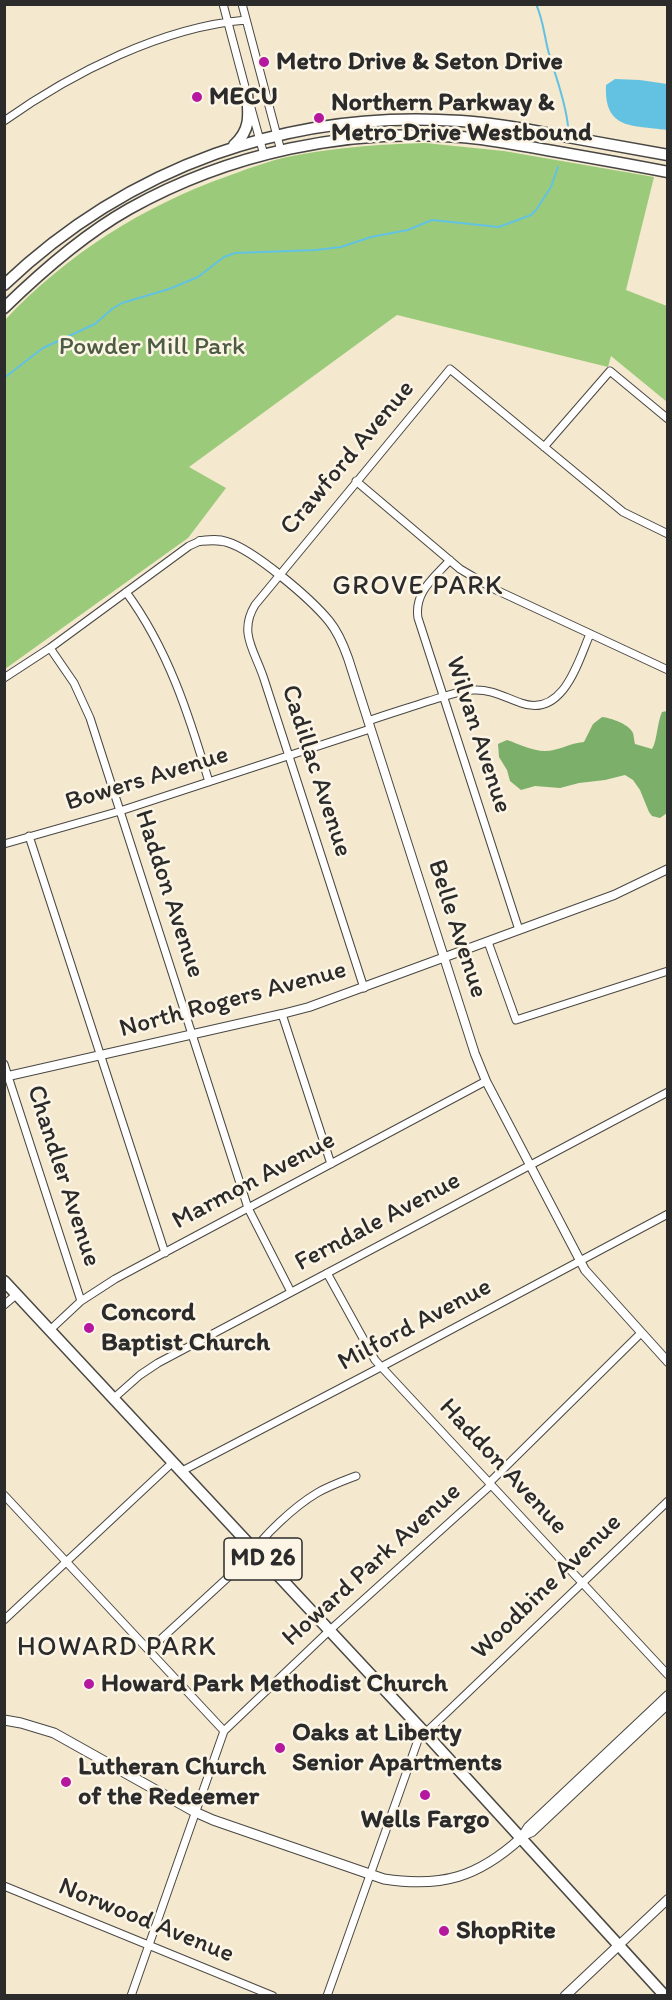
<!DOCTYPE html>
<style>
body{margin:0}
#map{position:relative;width:672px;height:2000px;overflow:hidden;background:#f4e8ce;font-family:Itim,sans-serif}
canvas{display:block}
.frame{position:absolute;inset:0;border:6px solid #2b2b2b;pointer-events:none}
</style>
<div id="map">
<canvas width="672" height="2000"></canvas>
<div class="frame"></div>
</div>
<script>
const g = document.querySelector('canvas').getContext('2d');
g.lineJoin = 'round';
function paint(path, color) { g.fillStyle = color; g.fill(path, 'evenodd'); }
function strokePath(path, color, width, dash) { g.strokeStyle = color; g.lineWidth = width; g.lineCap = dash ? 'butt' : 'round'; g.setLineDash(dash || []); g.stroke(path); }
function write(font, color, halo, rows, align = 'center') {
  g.font = font + ' Itim,sans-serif'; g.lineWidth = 5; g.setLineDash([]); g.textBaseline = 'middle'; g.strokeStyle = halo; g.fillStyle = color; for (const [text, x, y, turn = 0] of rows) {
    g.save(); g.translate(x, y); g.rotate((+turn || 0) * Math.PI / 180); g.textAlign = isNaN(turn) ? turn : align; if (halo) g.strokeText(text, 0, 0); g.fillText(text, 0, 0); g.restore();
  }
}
const green = new Path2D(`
 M425 143 504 151 654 177 626 290 667 306V402L611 356 608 367 397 315 189 467 226 488 188 538 5 669V320C67 254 143 206 228 176 252 167 277 158 303 154 343 147 384 144 425 143Z`);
const forest = new Path2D(`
 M667 711V813L660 818 652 816 649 812 640 790 633 780 625 775 605 780 579 783 560 788 535 786 521 790 510 781 507 770 499 757 498 744 507 740C519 744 532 751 545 751 558 751 570 743 584 742L593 724 602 717C611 718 629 724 633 733 634 737 634 740 635 744L652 749C657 742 657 723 662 712Z`);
const water = new Path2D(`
 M615 79 640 80 667 84V130C632 125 604 130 606 85Z`);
const stream = new Path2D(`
 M536 4C543 19 544 34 548 50 555 76 565 98 568 126
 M4 378 43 348 95 324 112 309 122 303 169 289 198 277 224 257 235 253 316 250 341 247 371 237 408 230 432 220 499 227 531 215 536 210 551 187 558 167`);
const minor = new Path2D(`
 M223 4 248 98
 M242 4 281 151
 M251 108 264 155
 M4 121C72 73 162 27 246 20
 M544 447 610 371 668 419
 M356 481 460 569 494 589 668 670
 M450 560C434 578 414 592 418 618L519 930
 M126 592C168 649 189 715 209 782
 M50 648 74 683 90 718 248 1208 291 1292
 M4 678 50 648 189 546 200 541
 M368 721C388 714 408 708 429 701 443 697 458 691 473 690 491 689 504 697 521 703 563 718 578 662 590 634
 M29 836 165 1253
 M4 844 120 811 370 729
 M488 942 516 1020 668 971
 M364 988 264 679C255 651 238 633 255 605L450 369 623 512 668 534
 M282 1014 331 1164
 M4 1064 81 1301
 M327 1273 375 1360 668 1675
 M4 1305 17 1294
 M50 1330 81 1301 115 1279 486 1081
 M114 1398 140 1375 158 1363 668 1092
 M182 1471 381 1367 668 1214
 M489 1483 641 1333
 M4 1495 224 1731
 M4 1620 173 1462
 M149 1650 249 1558C261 1537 295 1506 317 1493 329 1486 343 1481 356 1476
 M4 1886 273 1996
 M131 1996 224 1731 330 1630 491 1485
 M327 1996 418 1740 668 1501`);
const tertiary = new Path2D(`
 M200 541C210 540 218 539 227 542 254 550 311 599 329 621 338 632 343 644 348 658L475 1054 486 1081 585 1270 668 1362
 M4 1077 282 1014 309 1007 614 895 668 869
 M521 1837 532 1832 668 1704
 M521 1838 528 1827 668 1695
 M618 1946 668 1899`);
const secondary = new Path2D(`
 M4 1720 21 1723 54 1733 195 1812 213 1820 384 1879C442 1888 478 1877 521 1838
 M565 1996 618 1946`);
const primary = new Path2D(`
 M234 145C251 130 249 115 247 94
 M4 285C129 166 290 109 461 121 492 123 521 128 551 134 590 141 629 148 668 155
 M4 308C42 271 83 235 129 209 229 153 347 128 461 137 490 139 518 145 547 150 587 157 627 164 668 172
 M4 1281 425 1733 665 1996`);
const markers = [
 [264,62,6,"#b5179e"],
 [197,97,6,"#b5179e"],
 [319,118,6,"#b5179e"],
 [89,1328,6,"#b5179e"],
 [89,1684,6,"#b5179e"],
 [280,1748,6,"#b5179e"],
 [66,1782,6,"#b5179e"],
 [425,1795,6,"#b5179e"],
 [444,1931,6,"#b5179e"]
];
const shields = [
 [263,1559,78]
];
const shieldNames = [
 ["MD 26",263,1559]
];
const poiNames = [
 ["Metro Drive & Seton Drive",276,62],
 ["MECU",209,97],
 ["Northern Parkway &",331,103],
 ["Metro Drive Westbound",331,133],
 ["Concord",101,1313],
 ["Baptist Church",101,1343],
 ["Howard Park Methodist Church",101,1684],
 ["Oaks at Liberty",292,1733],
 ["Senior Apartments",292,1763],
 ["Lutheran Church",78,1767],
 ["of the Redeemer",78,1797],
 ["Wells Fargo",425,1820,"center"],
 ["ShopRite",456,1931]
];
const parkNames = [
 ["Powder Mill Park",152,347]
];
const streetNames = [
 ["Crawford Avenue",348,458,-50],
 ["Wilvan Avenue",478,735,72],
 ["Cadillac Avenue",316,771,72],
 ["Bowers Avenue",147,779,-17],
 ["Haddon Avenue",169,894,72],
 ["Belle Avenue",457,929,72],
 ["North Rogers Avenue",233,1000,-15],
 ["Chandler Avenue",63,1176,72],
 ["Marmon Avenue",254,1181,-28],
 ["Ferndale Avenue",378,1222,-28],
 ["Milford Avenue",415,1325,-28],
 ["Haddon Avenue",503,1467,47],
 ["Howard Park Avenue",372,1565,-42],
 ["Woodbine Avenue",547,1587,-44],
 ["Norwood Avenue",146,1921,22]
];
const neighbourhoodNames = [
 ["GROVE PARK",418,587],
 ["HOWARD PARK",117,1648]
];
paint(green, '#9bcb7a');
paint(forest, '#7caf6a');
paint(water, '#63c2e1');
strokePath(stream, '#63c2e1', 2);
strokePath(minor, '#494743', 9);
strokePath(tertiary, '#494743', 10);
strokePath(secondary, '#494743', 11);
strokePath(primary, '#494743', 13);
strokePath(minor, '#fff', 7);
strokePath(tertiary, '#fff', 8);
strokePath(secondary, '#fff', 9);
strokePath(primary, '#fff', 10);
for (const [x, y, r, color] of markers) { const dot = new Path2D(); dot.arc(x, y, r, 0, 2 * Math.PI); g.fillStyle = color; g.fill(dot); strokePath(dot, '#fcf5e5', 2); }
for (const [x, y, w] of shields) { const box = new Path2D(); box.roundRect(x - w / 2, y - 21, w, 42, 4.5); g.fillStyle = '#fcf5e5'; g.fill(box); strokePath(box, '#2b2b2b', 1.5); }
write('bold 24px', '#2b2b2b', null, shieldNames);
write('bold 26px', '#2b2b2b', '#fcf5e5', poiNames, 'left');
write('26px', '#4d5b43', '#fcf5e5', parkNames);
write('26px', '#2b2b2b', '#fcf5e5', streetNames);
g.letterSpacing = '1.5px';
write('27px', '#2b2b2b', '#fcf5e5', neighbourhoodNames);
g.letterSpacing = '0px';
</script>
